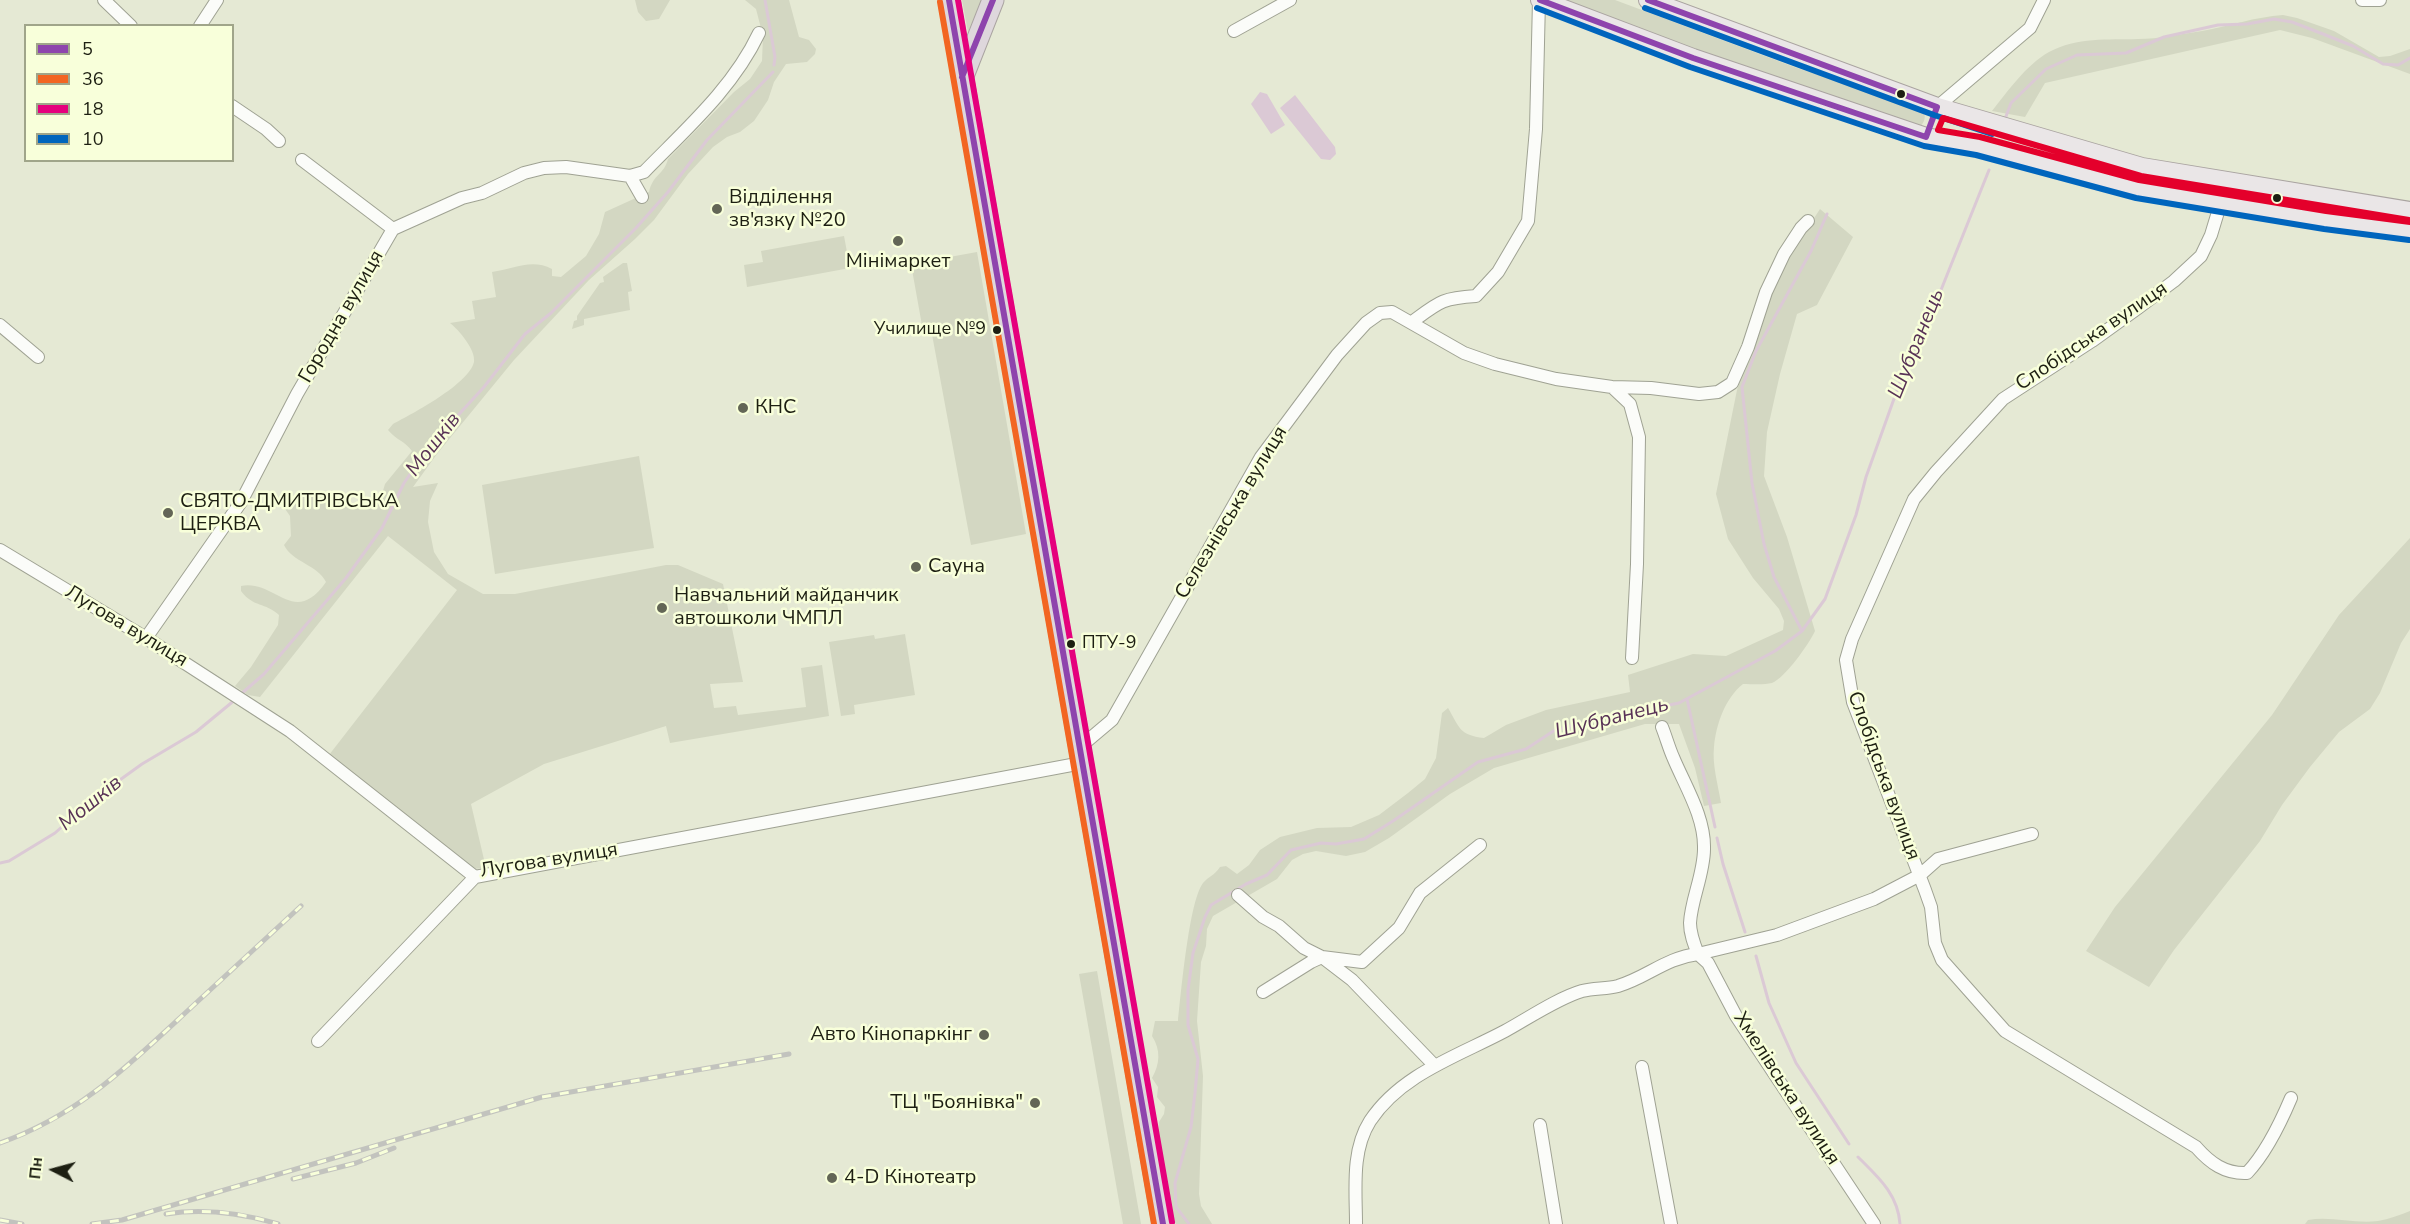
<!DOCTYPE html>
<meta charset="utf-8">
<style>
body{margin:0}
#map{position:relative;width:2410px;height:1224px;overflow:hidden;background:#e5e9d4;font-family:"Nunito Sans",sans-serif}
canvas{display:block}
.legend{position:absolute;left:24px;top:24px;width:210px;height:138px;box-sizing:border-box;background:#f8ffda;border:2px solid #a0a58a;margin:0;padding:8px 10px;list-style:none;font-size:18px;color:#1d1f12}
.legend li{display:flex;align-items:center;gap:12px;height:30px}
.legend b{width:30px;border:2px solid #a0a58a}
.north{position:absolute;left:24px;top:1140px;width:60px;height:60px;-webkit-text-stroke:4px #f8ffda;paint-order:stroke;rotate:276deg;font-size:16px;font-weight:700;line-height:24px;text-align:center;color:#1d1f12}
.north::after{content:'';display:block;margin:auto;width:21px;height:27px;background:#1d1f12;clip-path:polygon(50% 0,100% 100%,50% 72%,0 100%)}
</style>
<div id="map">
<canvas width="2410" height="1224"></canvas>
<ul class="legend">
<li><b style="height:8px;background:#8e44ad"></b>5</li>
<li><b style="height:8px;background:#f26522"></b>36</li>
<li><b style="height:8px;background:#e5007d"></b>18</li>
<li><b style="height:8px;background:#0065bd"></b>10</li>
</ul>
<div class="north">Пн</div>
</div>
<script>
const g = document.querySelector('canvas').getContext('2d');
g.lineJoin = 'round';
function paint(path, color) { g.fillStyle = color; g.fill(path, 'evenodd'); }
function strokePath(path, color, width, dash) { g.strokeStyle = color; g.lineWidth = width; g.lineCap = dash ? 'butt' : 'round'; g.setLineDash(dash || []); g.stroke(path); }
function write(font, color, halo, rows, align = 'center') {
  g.font = font + ' "Nunito Sans",sans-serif'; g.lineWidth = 5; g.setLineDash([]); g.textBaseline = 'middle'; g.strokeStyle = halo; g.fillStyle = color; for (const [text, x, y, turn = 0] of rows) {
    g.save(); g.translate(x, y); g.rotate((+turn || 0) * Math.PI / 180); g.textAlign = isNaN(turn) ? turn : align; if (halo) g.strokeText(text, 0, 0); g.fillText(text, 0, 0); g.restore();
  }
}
const green = new Path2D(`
 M622 0H670L659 19 646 21 638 12 635 0Z
 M745 0H789L799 37 809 40 816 49 815 54 807 62 786 64 774 82 768 100 754 121 740 132 727 137 713 147 688 174 654 220 635 239 589 280 514 360 437 454 413 487 438 483 430 501 428 522 434 552 448 574 483 594H515L666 565H678L723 584 743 682 710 684 714 708 736 706 738 715 806 707 801 668 822 665 829 716 670 743 666 726 544 764 471 804 486 868 473 869 329 755 457 590 388 536 260 697 248 695 235 686 251 667 278 625 279 615C265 602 254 608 241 591V586C275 579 294 628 326 582 318 565 292 562 284 545L291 536 290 516 283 506C313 481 333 505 365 508L382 494 385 484 412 451C405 441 396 440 388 430L393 424C412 414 469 384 474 362 476 350 459 330 450 323L475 319 472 301 496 297 492 272C513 269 532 258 552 269V276L561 277 586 256 599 234 605 212 649 192C653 174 664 175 668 159L734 92 750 79 762 61 763 36 756 9Z
 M962 0H982L968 32Z
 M1556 0H1615L1797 68 1921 108C1926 115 1926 119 1921 126L1914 127Z
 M2283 15 2297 18 2334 31 2379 57 2390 56 2410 49V74L2312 38 2280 30 2045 83 2025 117 1992 111C2008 91 2026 65 2049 52 2077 37 2108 40 2138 39 2159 39 2181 34 2202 31 2229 26 2255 17 2283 15Z
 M1820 209 1853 237 1817 305 1797 314 1780 374 1767 432 1764 476 1787 537 1815 631C1809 644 1785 678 1772 683 1764 685 1752 684 1743 684 1725 698 1716 725 1714 747 1712 764 1718 785 1721 803L1704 806 1695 768 1679 724H1645L1494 768 1450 794 1389 838 1365 852 1346 856 1316 851 1303 854 1292 860 1277 879 1213 916 1207 929 1206 946 1201 962 1197 1021 1203 1076 1199 1194 1201 1206 1212 1224H1176L1169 1213 1156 1155 1159 1122 1164 1114 1165 1107 1157 1097 1158 1087 1152 1078C1160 1064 1161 1050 1152 1036L1155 1021H1178C1181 994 1189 901 1203 883 1209 876 1214 876 1220 867L1226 866 1237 874 1249 865 1260 850 1280 837 1317 828 1351 827 1379 815 1408 793 1425 779 1436 758 1442 713 1448 708C1460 728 1459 735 1484 738L1506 725 1546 710 1630 692 1628 675 1693 654 1726 656 1783 630 1784 621 1779 609 1753 578 1728 539 1716 494 1737 390 1760 318 1786 261Z
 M844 236 850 268 747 287 744 265 763 262 761 251Z
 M977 252 1026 534 971 545 931 329 923 331 911 264Z
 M623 263H627L632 291 628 292 630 310 584 319V325L572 329 574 321 577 320V316L600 283 604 282 603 277Z
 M639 456 654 548 495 574 482 485Z
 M2410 538V629L2401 643 2380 693 2370 709 2339 732 2310 767 2282 805 2260 841 2174 950 2149 987 2086 951 2115 907 2272 715 2339 615Z
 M905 634 915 695 854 705 855 714 841 716 829 642 874 635 875 639Z
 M1097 971 1141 1224H1123L1079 974Z
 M2410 1211V1224H2305L2308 1220C2331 1216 2355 1224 2378 1221 2389 1219 2400 1215 2410 1211Z`);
const water = new Path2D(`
 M1260 92 1267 94 1285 125 1271 134 1251 104Z
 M1295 95 1335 147 1336 154 1330 160 1321 159 1280 108Z`);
const stream = new Path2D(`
 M765 0 775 57 774 65
 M2005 119 2011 103 2046 69 2077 55 2126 53 2164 37 2218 25 2247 24 2274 19 2292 22 2323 34 2353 46 2383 64 2398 65 2410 58
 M1802 631 1774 577 1764 544 1752 483 1742 387 1756 351 1811 251 1827 214
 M241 694 264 674 346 578 382 528 404 483 428 448 484 387 525 334 551 313 636 228 668 192 707 140 773 72
 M1687 699 1715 827
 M1717 838 1723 864 1745 932
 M0 863 9 861 55 833 92 800 142 764 196 732 236 699
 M1756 956 1769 1003 1796 1063 1849 1144
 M1858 1157C1878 1177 1898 1194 1900 1224
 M1189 1224 1176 1207 1175 1183 1191 1127 1195 1093 1198 1059 1188 1025V990L1193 953 1205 917 1211 905 1246 884 1267 875 1291 850 1321 843 1336 844 1364 839 1393 821 1478 762 1526 749 1555 730 1594 720 1679 703 1775 651 1802 631 1825 599 1856 515 1866 477 1900 382 1921 340 1989 170`);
const street = new Path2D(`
 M104 0 131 26
 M2362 0H2380
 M200 26 217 0
 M1234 31 1290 0
 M232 106 266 129 279 141
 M1937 107 2030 28 2044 0
 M302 160 393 229
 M630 176 644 172C686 129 733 88 759 33
 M2221 202 2211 235 2201 256 2174 281 2138 308 2092 341 2003 399 1936 472 1914 499 1852 639 1846 660 1853 702 1925 890 1931 907 1935 943 1942 960 2005 1031 2196 1147C2210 1163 2225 1174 2247 1173 2266 1153 2280 1124 2291 1098
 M1412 322C1439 302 1442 298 1476 296L1498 272 1528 221 1536 129 1539 0
 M0 325 38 357
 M1612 387 1630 404 1639 437 1637 564 1632 658
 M0 550 146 638 290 731 475 877 1082 763
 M146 638 241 502 297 394 393 229 462 198 482 193 524 173 544 168 566 167 630 176 642 197
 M1080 747 1112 720 1261 457 1337 355 1366 323 1380 313 1392 312 1464 353 1495 364 1556 379 1612 387 1651 388 1699 394 1718 392 1732 383 1748 347 1766 292 1784 254 1801 228 1808 221
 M1238 895 1263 917 1279 926 1304 948 1322 957 1352 980 1434 1065
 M1698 954 1777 935 1874 899 1920 875 1938 859 2032 834
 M1698 954 1708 963 1736 1016 1874 1224
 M1263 992 1311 962 1322 957 1362 962 1399 928 1420 893 1480 845
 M318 1041 475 877
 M1642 1067 1671 1224
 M1540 1125 1556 1224
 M1356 1224C1356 1190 1351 1151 1370 1121 1401 1074 1458 1056 1505 1031 1527 1019 1558 998 1582 991 1594 988 1607 989 1618 986 1648 977 1665 958 1698 954 1694 944 1690 934 1690 923 1691 900 1704 874 1704 849 1705 817 1685 786 1673 757 1669 748 1666 737 1662 727`);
const primary = new Path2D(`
 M1540 0 1693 58 1926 137 1978 146 2137 189 2325 220 2410 231
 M1648 0 1937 107 2142 167 2410 211`);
const highway = new Path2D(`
 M949 0 1163 1224
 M963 76 993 0`);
const rail = new Path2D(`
 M0 1143C75 1117 126 1068 183 1015 222 979 262 942 301 906
 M293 1179 356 1163 394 1148
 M166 1214C205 1208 241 1213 278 1224
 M0 1220 22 1224
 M92 1224 122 1220 542 1097 789 1054`);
const bus1 = new Path2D(`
 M949 0 1163 1224
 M1540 0 1693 58 1926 137 1937 107 1648 0
 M962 77 993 0`);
const bus2 = new Path2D(`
 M940 2 1154 1224`);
const bus3 = new Path2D(`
 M958 0 1172 1222`);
const bus4 = new Path2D(`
 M1537 8 1690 67 1924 146 1976 155 2136 198 2324 229 2409 240
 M1645 8 1934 115 1992 134`);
const bus5 = new Path2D(`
 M2409 220 2141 176 1943 118 1938 130 1980 137 2139 180 2326 211 2410 222`);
const markers = [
 [1901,94,5,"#1d1f12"],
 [2277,198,5,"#1d1f12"],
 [717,209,6,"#636656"],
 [898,241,6,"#636656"],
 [997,330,5,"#1d1f12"],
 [743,408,6,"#636656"],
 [168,513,6,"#636656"],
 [916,567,6,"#636656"],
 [662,608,6,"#636656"],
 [1071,644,5,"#1d1f12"],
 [984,1035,6,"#636656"],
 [1035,1103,6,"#636656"],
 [832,1178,6,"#636656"]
];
const busNames = [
 ["Училище №9",986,330],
 ["ПТУ-9",1082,644,"left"]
];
const poiNames = [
 ["Відділення",729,198],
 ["зв'язку №20",729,221],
 ["Мінімаркет",898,262,"center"],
 ["КНС",755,408],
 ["СВЯТО-ДМИТРІВСЬКА",180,502],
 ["ЦЕРКВА",180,525],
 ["Сауна",928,567],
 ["Навчальний майданчик",674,596],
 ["автошколи ЧМПЛ",674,619],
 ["Авто Кінопаркінг",972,1035,"right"],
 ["ТЦ \"Боянівка\"",1023,1103,"right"],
 ["4-D Кінотеатр",844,1178]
];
const streetNames = [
 ["Городна вулиця",342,317,-60],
 ["Слобідська вулиця",2092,337,-34],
 ["Селезнівська вулиця",1232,513,-59],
 ["Лугова вулиця",126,627,31],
 ["Слобідська вулиця",1883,776,70],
 ["Лугова вулиця",549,861,-9],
 ["Хмелівська вулиця",1786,1089,57]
];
const waterNames = [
 ["Шубранець",1917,344,-68],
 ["Мошків",434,445,-52],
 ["Шубранець",1612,719,-14],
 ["Мошків",91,804,-39]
];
paint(green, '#d3d7c2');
paint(water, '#dbc9d5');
strokePath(stream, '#dbc9d5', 3);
strokePath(street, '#9fa293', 14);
strokePath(primary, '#aaa4a1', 20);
strokePath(highway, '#aaa4a1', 23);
strokePath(street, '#fbfcf9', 12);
strokePath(primary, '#eae6e7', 18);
strokePath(highway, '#ded7dc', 21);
strokePath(rail, '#c2c3be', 5);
strokePath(rail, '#f8ffda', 3, [9]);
strokePath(bus1, '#8e44ad', 6);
strokePath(bus2, '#f26522', 6);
strokePath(bus3, '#e5007d', 6);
strokePath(bus4, '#0065bd', 6);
strokePath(bus5, '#e4002b', 6);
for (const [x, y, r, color] of markers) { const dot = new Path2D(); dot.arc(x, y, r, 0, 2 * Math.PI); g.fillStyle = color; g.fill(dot); strokePath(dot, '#f8ffda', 2); }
write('18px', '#1d1f12', '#f8ffda', busNames, 'right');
write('20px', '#1d1f12', '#f8ffda', poiNames, 'left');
write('20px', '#1d1f12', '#f8ffda', streetNames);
write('italic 21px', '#583256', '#f8ffda', waterNames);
</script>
